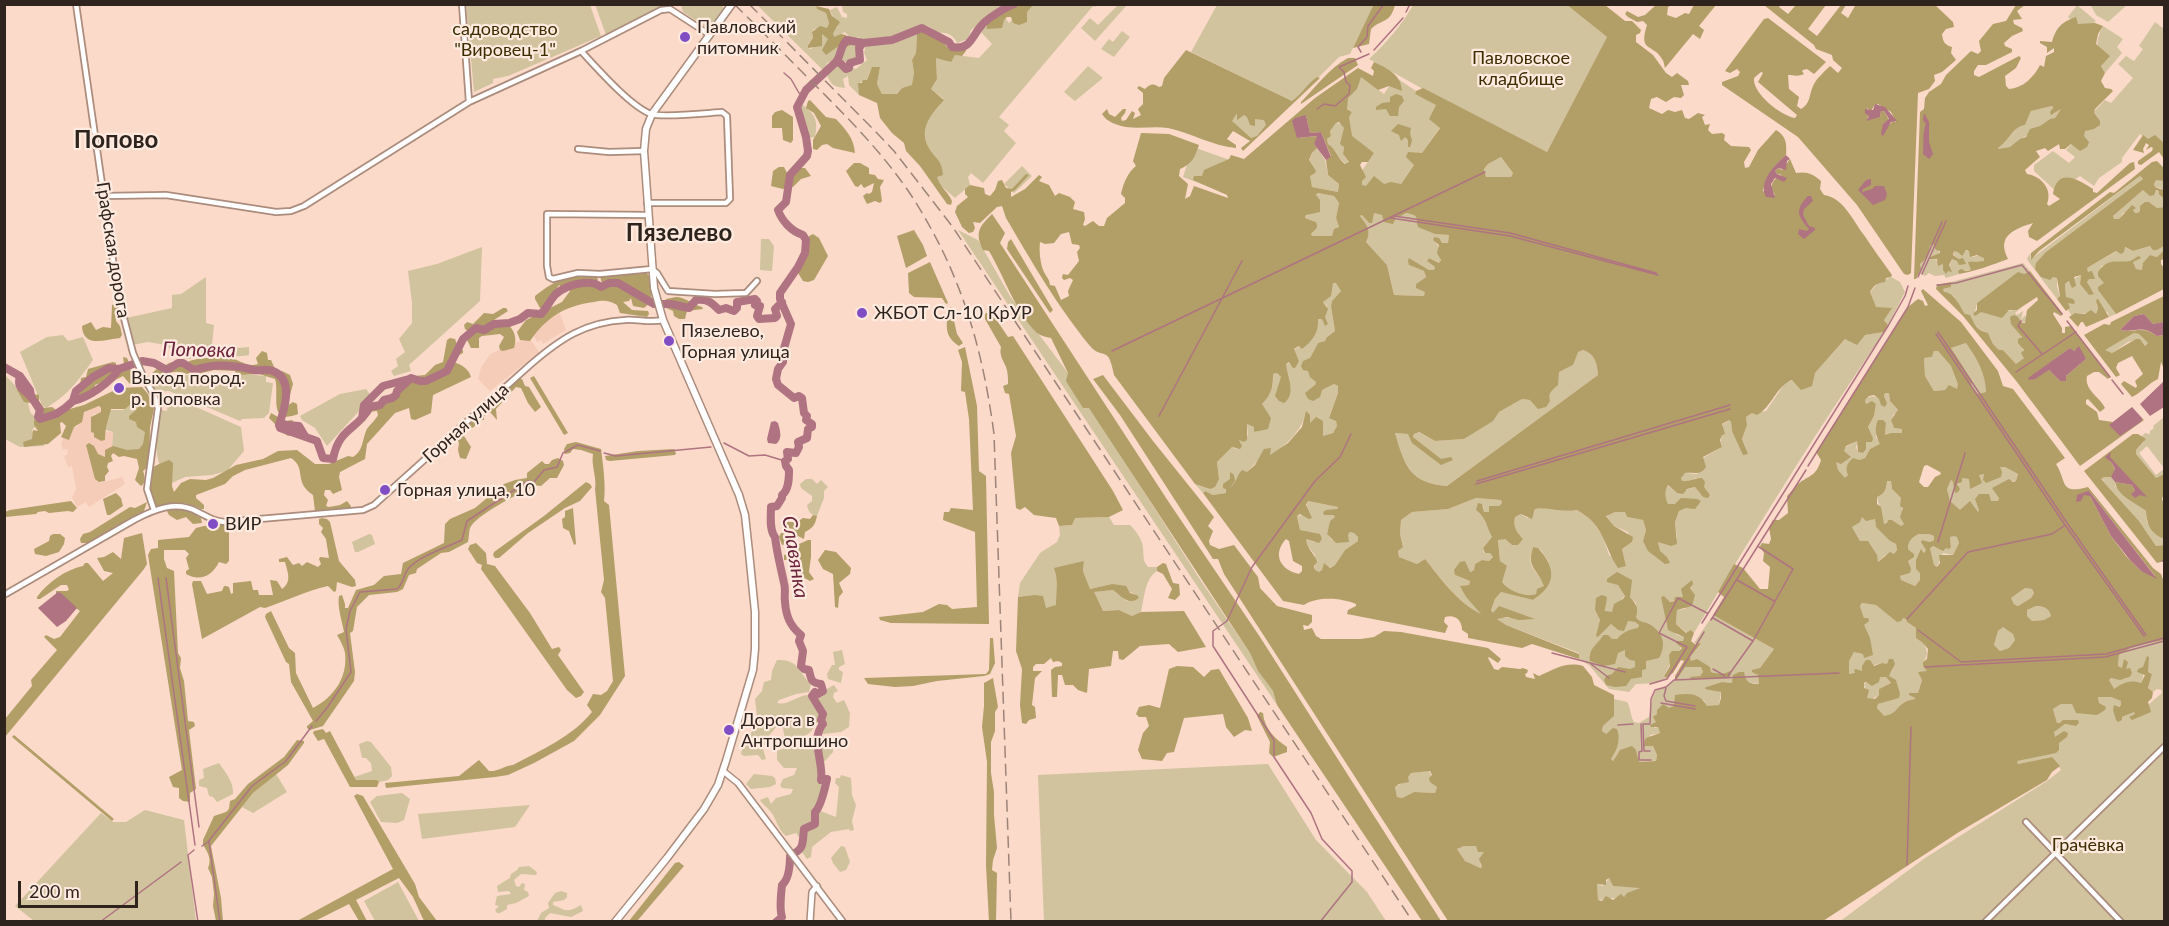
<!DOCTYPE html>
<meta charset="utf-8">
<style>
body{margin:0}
#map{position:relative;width:2169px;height:926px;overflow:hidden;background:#fbdac9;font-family:Lato,sans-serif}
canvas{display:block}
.frame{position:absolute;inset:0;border:6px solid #2f231d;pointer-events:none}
.scale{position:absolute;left:18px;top:881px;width:120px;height:27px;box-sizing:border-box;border:3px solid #2f231d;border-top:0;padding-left:8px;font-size:18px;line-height:21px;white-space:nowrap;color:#2f231d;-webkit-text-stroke:4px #ffeae0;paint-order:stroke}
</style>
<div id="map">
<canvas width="2169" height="926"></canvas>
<div class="frame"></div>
<div class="scale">200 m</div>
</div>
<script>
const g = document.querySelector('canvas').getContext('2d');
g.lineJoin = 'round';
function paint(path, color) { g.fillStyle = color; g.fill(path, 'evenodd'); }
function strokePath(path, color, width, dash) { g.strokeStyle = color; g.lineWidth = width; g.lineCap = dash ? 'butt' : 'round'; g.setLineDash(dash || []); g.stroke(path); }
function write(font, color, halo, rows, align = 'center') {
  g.font = font + ' Lato,sans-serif'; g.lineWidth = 4.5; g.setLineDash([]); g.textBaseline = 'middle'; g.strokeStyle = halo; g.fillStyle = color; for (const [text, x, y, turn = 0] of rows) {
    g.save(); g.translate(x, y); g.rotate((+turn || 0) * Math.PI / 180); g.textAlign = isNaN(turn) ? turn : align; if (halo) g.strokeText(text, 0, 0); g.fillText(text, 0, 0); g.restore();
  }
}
const built = new Path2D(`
 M559 311 566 330 543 344 541 340 537 342 532 333Z
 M529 337 539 352 490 391 478 379 481 368 490 354Z
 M100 407 101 413 93 414V431L113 432 112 450 95 467 100 483 122 477 125 484 89 507 86 502 77 507 72 498 76 489 72 466 68 467 64 456 68 454 67 449 63 450 61 443 68 426 77 427 85 412 90 408Z`);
const green = new Path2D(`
 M595 4 667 5 606 35Z
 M2090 4H2126L2127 5 2108 22 2096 15Z
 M466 5H590L601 36 508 76 493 79V83L474 92Z
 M681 5H721L724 8 709 29 683 12Z
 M757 5H815L817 9 826 13 829 23 827 28 814 29 812 32 813 38 808 44V48L811 49 822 41V34L840 45 860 41 859 37 851 39 845 32 832 39 828 34 838 27 830 10 837 7 842 17 847 18V14L843 12 842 5H1005L971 30 968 39 957 43C953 34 946 32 938 33L928 26 922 25 894 36 864 40 859 45 858 59 845 62 838 59 827 63 824 71Z
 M1025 5H1097L1095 7 1093 6 999 117 1009 125 1004 131 1016 143 983 183 971 173 968 177 970 185 955 198 939 184 926 143 910 112 944 99 931 89 937 79 936 58 955 55 979 58 992 44 980 31 1002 14 1009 23Z
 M1118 5H1127L1095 41 1081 28 1090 18 1098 25Z
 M1217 5H1374L1350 54 1339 57 1294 102 1191 52Z
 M1413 5H1567L1607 37 1547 152 1423 89 1369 59C1386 43 1402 25 1413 5Z
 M2077 5 2096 21 2085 31 2068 17Z
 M2155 22 2164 29V142L2155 145 2140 134 2122 158V162L2099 178 2094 186 2080 176 2071 182 2060 195 2034 171V165L2053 151 2069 163 2075 157 2066 150 2086 129V120L2105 100 2111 103 2133 78 2118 64 2126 56 2134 61 2143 49 2139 46Z
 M2103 26 2123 39 2117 47 2122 53 2105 73C2096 58 2094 41 2103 26Z
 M1122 31 1130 37 1114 57 1101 49 1109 39 1113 42Z
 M917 34 916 53 912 60 914 73 913 85 902 88 897 94H882L877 84 880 67 870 71 867 80 859 83V95L849 85 848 76 843 79 845 88C834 87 831 85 827 75L836 64 842 65 847 72 852 68 856 69 867 60 864 53 866 44 874 42 894 44 900 39Z
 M1088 66 1103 78 1075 101 1064 92Z
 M1361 77 1384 94 1395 77 1416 91 1415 94 1437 105 1440 127 1385 207 1350 188 1374 153 1344 147 1343 154 1349 163 1346 164C1338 159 1336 149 1328 144L1327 139 1331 136 1330 131 1336 123 1342 124 1352 112 1341 104Z
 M800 103C814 113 819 119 815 137L809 138 798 109Z
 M1240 106 1270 121 1254 140 1229 124Z
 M2052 106 2054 114 2059 108 2061 109 2055 118 2050 119 2010 147 1999 150 1998 148C2009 141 2012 127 2025 125L2031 111Z
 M1193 147 1241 164 1230 195 1183 177Z
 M1317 148 1325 160 1328 175 1339 184 1338 192 1312 187C1309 174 1305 158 1317 148Z
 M1501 157 1513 173 1511 177H1486L1484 169 1488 164Z
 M1022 166 1032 176 1014 193 1004 184Z
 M2140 176 2143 179 2046 252 2053 277 2057 278V287L2060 296 2057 299 2028 261 2027 258 2031 253 2030 258 2035 256Z
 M2160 179 2164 181V207L2157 208 2149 202 2138 213H2135L2133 210 2123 213 2119 220 2114 219 2113 216 2143 190 2159 191 2161 188 2155 187 2154 184 2156 180Z
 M1318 193 1334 196 1339 203 1336 218 1339 227 1332 236 1312 237 1311 234 1316 222 1305 218Z
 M1374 213C1385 215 1397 220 1406 213L1415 215 1418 217 1417 223 1435 234 1449 235 1448 243H1442L1435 237 1433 239C1439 245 1443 255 1440 263L1429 258 1427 261 1435 267 1434 270H1429L1409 258V265L1424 271 1426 277 1416 284 1426 292 1424 296 1394 295 1387 265 1366 242C1372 231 1367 225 1360 216L1362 215 1369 223Z
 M958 230 978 240 1010 296 1068 373 1201 581 1250 653 1258 671 1273 691 1277 705Z
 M761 239H769L774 246 772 271 760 270Z
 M1933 244 1940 253 1930 257 1942 263 1948 270 1952 259 1957 261 1959 259 1954 255V251H1969L1972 257 1981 255 1984 258V261H1975L1971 270 1958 271 1959 274 1946 278 1944 275 1935 276 1929 273 1925 276 1919 273 1921 269 1920 264 1929 254 1930 246Z
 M2150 246 2157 250 2164 246V250L2157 257 2150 255 2142 270 2136 269 2133 262 2101 266 2105 283 2098 290 2116 314 2109 317 2108 313 2096 304 2098 309 2096 314 2075 313 2072 316 2068 310 2070 308 2067 304 2068 298 2066 297 2065 284 2081 275 2080 284 2094 293 2087 285 2088 272 2087 268 2124 247 2133 251Z
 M482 247 480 301 409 365 411 371 394 376 391 371 398 366 396 359 405 352 399 339 412 323V303L408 271 437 264Z
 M2023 263 2030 271 2024 274 2018 273 1977 303 1975 312C1995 312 2004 315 2023 306L2015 313 2017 315 2023 311 2021 320 2025 315 2027 321 2022 323 2018 317 2024 358 2016 364 2003 350H1999L1993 344 1988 333C1972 328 1962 310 1954 296L1944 293 1943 289 1951 287V282Z
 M206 277V323L214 325 212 344 225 348 236 345 238 348 249 347V355C234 358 220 355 205 356 198 357 193 359 185 359L188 353 173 351 166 345 148 342 132 345 126 318 172 308V295L181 294Z
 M1891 277 1900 282 1905 292 1888 325 1873 303 1870 292 1878 283Z
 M1336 282 1341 291 1332 301 1331 306 1335 331 1326 338 1325 341 1318 343 1310 358 1308 371 1316 382 1315 385 1322 390 1334 384 1338 386V393L1329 417 1336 420 1337 426 1333 433 1323 436 1309 424 1305 414C1304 428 1282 450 1270 455L1269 453 1263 454C1253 467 1241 478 1230 489V479L1226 493 1213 495 1205 491 1203 493 1195 484 1210 489 1219 479 1217 462 1232 447 1236 449 1239 440 1248 435 1247 424 1254 427V432L1262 429V404C1271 394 1274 387 1273 374L1277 373 1290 385 1287 377 1285 364 1299 361 1294 350 1300 346 1302 349 1318 319 1325 317 1327 306 1323 302 1333 283Z
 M1884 332C1817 431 1754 531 1694 633L1691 630 1687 633 1676 624 1677 610 1685 609 1692 591 1690 587 1683 592V597L1669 602 1661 597 1666 614V624L1677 635 1684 637 1679 652 1669 655 1671 662 1664 676 1666 678 1657 683 1636 684 1629 692 1609 689 1589 665 1579 659V653L1506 625 1497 619C1509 616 1520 620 1533 619L1493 614 1491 610 1495 599 1501 592 1533 600C1549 590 1557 571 1544 555 1541 550 1539 548 1533 547 1525 567 1537 570 1545 586 1541 588 1537 594 1533 596 1525 599 1506 588 1501 582L1507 567 1500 561 1498 539H1505L1512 545 1523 539C1516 531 1513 527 1515 517L1521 514 1527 518 1534 514 1535 509C1549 507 1562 513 1577 510L1592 520 1603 537 1609 555 1626 566 1622 549 1632 542 1628 532 1614 526 1606 515 1615 512H1625L1627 517 1643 520 1646 530 1643 541 1667 557 1659 551 1658 541 1671 546 1677 538 1675 522 1679 511 1686 508 1667 504C1664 497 1664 492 1667 485L1677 493 1695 487 1703 497 1710 495 1696 478 1687 482H1682L1681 478 1684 473 1697 474 1703 458 1722 447C1720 439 1722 432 1722 425L1729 420 1731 422 1732 431 1746 448 1742 439 1747 425 1746 417 1752 413 1766 411 1785 383 1815 373 1846 338ZM1618 585 1630 594V597L1636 603V617L1639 621 1649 659 1646 661 1638 676 1631 679 1630 670 1635 667V660L1625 650 1590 661 1589 655C1595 643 1603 640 1617 639 1622 632 1631 629 1638 629L1639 625 1635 622 1628 621 1618 630 1611 624 1598 637 1600 620 1595 610 1606 606 1605 612H1612L1625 595Z
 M2134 333 2139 334 2148 343 2145 346 2140 339 2128 342 2112 353 2104 350Z
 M63 335 68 341 83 337 93 360C78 381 68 395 46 408L42 405 20 352 47 337Z
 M1966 343C1977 359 1985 372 1986 392L1978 394 1971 387 1951 348Z
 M1583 350C1595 354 1597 363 1598 375L1447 486C1409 483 1405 466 1395 433L1408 434 1441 460 1413 437 1414 434 1418 432 1435 441 1464 439 1492 421 1499 412 1522 399 1530 400 1549 397 1559 372 1573 365 1577 352Z
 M1934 351H1938L1951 366 1959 384 1957 389 1934 391 1925 376 1924 358 1932 357Z
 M4 374 27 398 30 412 40 422 32 430 33 433 44 437V446L20 447 5 439Z
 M196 374 216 380 242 374 266 376V382L273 383 269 413 264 418 242 419 240 421 169 391 154 392 149 385 151 379Z
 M366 389 372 397 327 446 315 428 302 420 300 416 340 394Z
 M1885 393H1889L1890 401 1898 410 1897 414H1894L1891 420 1894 428 1902 429V434L1885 436 1886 423 1876 425V438L1881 444 1870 449 1865 458 1859 460 1845 479 1838 470 1835 461 1846 447 1858 440 1856 447 1858 452 1863 453 1866 442 1873 438 1868 427 1874 416 1876 404 1872 402 1866 404 1865 400C1873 392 1878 399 1887 403L1884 396Z
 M169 395 241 427 244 451 227 471 212 475 185 477 172 483C149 458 158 442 161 410L167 411Z
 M148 402 147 455 112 450 113 432 106 430 107 410H124V403Z
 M2164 417V468L2147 446 2139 453 2156 475 2164 469V474L2156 478 2136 454V450L2144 442 2142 436 2145 433 2150 434V431L2154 428 2153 426Z
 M1999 467H2005L2018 474 2016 481H2005L1997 487 1999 498 1998 501 1994 503 1990 501 1978 512 1975 509 1959 510 1950 501 1947 489 1951 480 1957 487 1962 478 1969 479Z
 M2103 477H2111L2115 482V486L2146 511 2147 522 2164 539V545L2156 546 2139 521 2101 479Z
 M806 479H812L817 484 821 480 828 487 824 491V498L817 516C811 515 808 511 807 505L812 501V496L801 488 800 484Z
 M1887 481H1891L1892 489 1901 498 1904 524 1901 526 1892 520H1888L1887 523 1884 524 1877 497C1886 494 1886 489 1887 481Z
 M1476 498 1501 500 1502 503 1499 506H1489V512H1484L1483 504 1482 514 1492 537 1483 548 1484 553H1490L1493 557 1489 561 1482 560 1475 564 1474 570 1469 572 1466 568 1455 575 1470 581 1469 585 1461 586 1466 597 1483 615C1458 603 1442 580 1425 559L1417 564 1399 557 1398 551 1403 546 1400 534 1401 520 1412 512 1448 509Z
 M1308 501 1338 507 1337 510H1326L1335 517 1330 521 1327 534 1332 540 1348 535 1350 532 1354 533 1358 537V541L1345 550 1335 565 1319 572 1315 571V555L1306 544V539L1314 542 1322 539 1320 535 1300 530 1297 516 1304 515Z
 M1109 517 1114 525H1130C1136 531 1142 539 1143 547 1144 556 1142 560 1148 567H1157V571C1145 578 1144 599 1141 612L1132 616 1119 610 1103 611 1093 592 1113 590 1127 601 1137 595 1112 584 1090 589 1083 571 1084 561C1065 577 1055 579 1057 605L1046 609 1034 595 1018 597 1020 583 1040 553 1057 542 1060 535 1059 526 1072 525 1074 518Z
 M1862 517 1875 519 1876 527 1890 541 1896 544 1897 550 1894 554 1885 555 1878 562 1860 541 1852 527Z
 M369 534 372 535 375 544 358 552H355L352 542Z
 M1919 534H1929L1934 536V540L1930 542 1922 540 1926 550 1925 553 1922 550 1920 580 1915 586 1901 580 1900 576 1910 573 1908 561 1913 557 1912 552 1908 549C1908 541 1912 537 1919 534Z
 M1954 535 1957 537 1959 543 1953 555 1943 553 1937 567 1934 565 1930 548 1932 546 1937 548 1951 547 1950 537Z
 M2025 588 2032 589 2034 593 2031 598 2018 606 2014 604 2011 598Z
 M1862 603 1876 605 1897 621 1903 618 1907 619V622L1916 628C1919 641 1934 650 1923 662L1927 671 1922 680 1918 693 1909 695 1915 698V699C1911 700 1908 700 1905 702 1896 707 1897 714 1884 717L1877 708 1878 704 1898 698 1889 676 1893 669 1882 663 1863 668 1862 671 1852 675 1849 674V661L1854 652 1856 651 1860 654 1864 624 1866 623 1868 618H1864L1860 606Z
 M2036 606C2043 606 2049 608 2051 616L2044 620 2032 621 2027 616V610Z
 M1713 615 1774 649 1760 668 1753 672 1758 675 1759 684 1734 680 1732 683 1722 682 1706 687 1721 692 1719 705 1707 707 1704 700 1670 708 1665 707 1658 714 1654 728 1658 727 1660 733 1650 735V744L1653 746 1657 755 1656 761 1639 762 1636 750H1620L1613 761 1611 759 1615 753 1617 741 1610 733 1605 734 1602 731 1603 726 1614 716V699L1627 702C1631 708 1630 715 1634 722L1639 723 1649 717 1652 699 1656 690C1670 685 1677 680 1685 666L1701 667 1703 672 1700 676 1691 677 1727 673 1717 674 1711 672 1710 667 1691 661 1690 657 1701 645 1694 643Z
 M2003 626 2013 634 2015 640 2009 648 2000 651 1994 645 1998 631Z
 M2164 640V921L1839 922 1925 858 2047 781 2061 770 2052 757 2018 764 2016 761 2058 743 2067 737 2055 738 2053 732 2065 724 2076 726 2079 723H2057L2053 709 2061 704 2099 703 2098 697H2111L2121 701V705L2118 707 2116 720 2148 705 2162 693 2161 690 2157 689 2153 692 2148 688 2152 674 2148 672 2147 666 2149 661 2147 657C2143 667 2145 674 2141 683L2113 689 2109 680 2111 678 2125 679 2130 677 2132 673 2118 666 2119 655 2132 647Z
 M842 650 845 664 839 667V670L843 672 841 683 828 679 827 674 832 665H835L833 652Z
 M777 660C799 659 798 672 811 684L809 692 796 694 779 700 777 703C788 706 799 694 810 695L815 699 822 697 827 689 834 685 838 691 834 693 833 697 837 703 844 700 850 713 849 727 841 732 823 734 820 731 824 716H820C812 735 806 738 785 740L783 728 777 726 768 737 763 749 766 759 762 760 758 755 744 756 741 754C743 742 751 733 758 724L755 699 762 691 764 682 771 680 772 671Z
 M1880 677H1886L1891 683 1879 689V695L1871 700 1867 698 1864 684Z
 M826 736 832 738 833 752 824 762 819 763 823 777 828 782C828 792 821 800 818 810L836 817 839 787 835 783 836 778H840L841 775 851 778 852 795 856 805 852 821 854 830 850 831 849 829 831 832 812 847 811 857 807 859 799 848 802 841 796 833 786 836C777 829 777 819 770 811 767 807 763 805 760 800L768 797 771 804 776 798 791 794 793 789 782 788 780 785 783 779 794 775 797 768H784L777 760V751L813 738Z
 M367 741 371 742 391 767 392 776 388 780 379 782 377 780H356L354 777 372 771 371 763 366 758H362L359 744Z
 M219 763C225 772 234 782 233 794L217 802 213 797 209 796 207 788 199 786V780L204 778 203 769Z
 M1268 764 1316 840 1367 892 1386 921H1044L1038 775Z
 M1429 771 1437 787 1435 793 1414 792 1402 798 1397 797 1395 787 1404 782 1411 773Z
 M276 774 287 792 253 813 242 807 253 793Z
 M754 774 772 776 775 778 776 784 770 787 751 789 746 784Z
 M402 793 410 799 404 820 397 823 381 822 370 802 377 796Z
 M530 805 515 827 422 839 418 814Z
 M145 810 184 820 196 921H34L15 906 101 813 113 822H126Z
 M841 846 845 847 850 862 846 870 840 872 833 863 831 858Z
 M1464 846H1476L1484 852 1480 864 1482 867 1479 868 1465 861 1457 849Z
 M529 866 537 872 536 875 521 874 514 880 516 886 519 887 522 883 525 884 524 890 528 892 529 896 516 903 507 905V909L500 913H497L495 910 499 906 495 905 497 896 511 894 509 891 498 892 497 886 510 878 511 874 517 870 519 867Z
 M1609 878 1613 886 1640 887V888L1628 893 1624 897 1598 900 1597 884 1603 886Z
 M398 882 419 921H375L364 901Z
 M561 891 567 893V897L564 900 553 902V905C567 910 565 914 581 905L583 911 571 917 550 913 545 918V921H537L541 913 549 908 548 903 555 893Z`);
const forest = new Path2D(`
 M1374 4 1395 5C1390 24 1383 18 1371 29L1369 44 1353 48Z
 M1005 5H1033L1027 12V22L1019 25 1013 23 1011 17H1007L1004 20 1002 28 987 29 986 17Z
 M1567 5H1605L1625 21H1632L1641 30 1640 33 1636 35V42L1653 55 1666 73 1672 77 1677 73 1688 81 1689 85H1681L1684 95 1681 98 1674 97 1666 102 1657 97 1651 99 1649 108 1662 114 1668 110 1675 112 1682 110 1685 118 1689 119 1698 113 1705 115 1702 117 1705 125 1710 124 1708 130 1712 134 1722 133 1725 135 1724 140 1731 146 1749 147 1751 150 1744 162 1745 168 1749 167 1758 150 1776 130C1786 136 1787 143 1786 155 1775 165 1766 175 1763 191L1775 195C1769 186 1771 180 1782 175L1777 174 1775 171 1778 168 1782 170 1790 159 1796 173C1806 171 1814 174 1821 181L1820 189 1824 195C1844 198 1853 221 1864 235 1873 249 1883 262 1892 275L1891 277 1886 278 1885 282C1877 283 1874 285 1870 292L1876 307 1892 308 1884 320 1888 325 1884 332 1865 335 1857 345 1845 339 1815 373 1812 386 1801 390 1792 380C1776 386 1772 407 1757 415L1752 413 1746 417 1747 425 1742 439 1748 454 1743 455 1732 431 1731 422 1729 420 1722 424 1725 434 1722 435 1720 440 1722 447 1703 457 1706 467C1700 476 1694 472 1685 473L1681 478 1682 481C1689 482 1695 478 1702 478L1705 482 1704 487 1710 495 1708 498 1703 497 1695 487 1687 489 1683 494 1677 493 1668 485C1664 491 1665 498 1668 504H1675L1681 498 1697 499 1701 501 1695 509 1686 508 1679 511 1675 522 1677 544 1671 546 1658 542 1660 551 1667 557 1670 563 1665 564 1648 551 1643 541 1646 530 1643 520 1627 517 1625 512H1615L1606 516 1614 526 1633 537 1632 542 1622 549 1626 566 1618 568C1608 554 1605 535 1592 521 1588 517 1582 513 1577 510 1561 513 1549 507 1535 509L1532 519 1521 514 1515 517C1513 527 1516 531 1523 539L1518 545H1512L1505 539 1498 540 1500 561 1507 566 1502 582C1508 591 1527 598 1536 594L1537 589 1544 586C1538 569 1526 568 1533 547L1538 548C1556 568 1557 584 1533 600L1501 592 1495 599 1491 610 1493 613 1499 606 1535 619 1519 620 1507 617 1497 619 1506 625 1579 654V659L1532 644 1522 648 1468 638V634L1462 630C1462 619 1454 614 1445 617L1444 622 1448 626 1445 633 1347 614 1348 610 1356 606V604C1341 598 1318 596 1304 605L1283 601 1203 493 1205 491 1213 495 1226 493V489L1223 488V484L1230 479V472L1234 475 1235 481 1230 488C1237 482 1237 475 1242 470L1247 472 1255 465 1264 449 1271 448 1270 455 1288 443 1302 427 1306 411 1310 415V423L1316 417 1323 421V436L1333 433 1337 426 1336 421 1329 418 1338 393V386L1334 384 1322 390 1320 397 1313 401 1308 399 1305 393 1315 385 1316 382 1310 377 1308 371 1303 370 1301 366 1303 361 1310 358 1318 343 1325 341 1326 338 1335 331 1331 306 1332 301 1341 291 1336 283H1333L1331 296 1323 302 1328 309 1325 317 1328 324 1325 326 1322 319H1318C1319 333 1312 341 1302 349L1299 346 1294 349 1299 361 1295 368H1293L1289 362 1286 364C1287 377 1297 394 1284 403L1279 401 1275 396 1281 377 1277 373 1273 374C1273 388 1272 393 1262 404L1271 418 1268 429 1254 432V427L1247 424V440L1244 442 1239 440 1242 446 1240 449 1232 447 1217 462 1219 479 1215 487 1210 489 1195 484 1114 375C1108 343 1103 361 1090 346 1056 304 1033 264 1006 218L1002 206 997 207 980 223 973 222 975 228 973 232 969 233 962 227 955 212 957 206 968 197 965 194V189L970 185 984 188 985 194 990 196 995 190 998 181 1002 180 1006 188 1012 189 1026 174 1029 175 1015 190 1011 192V197L1025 189 1039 175 1042 177 1039 181 1049 185 1055 196 1059 193 1070 197 1075 202 1073 209 1084 212 1085 219 1083 225 1085 226 1093 221 1099 226H1104L1107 218 1125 203V198L1121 194C1123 184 1128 172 1136 166L1133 161 1141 133 1169 134 1199 145C1195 157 1192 164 1180 169L1179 176 1188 184 1185 199 1190 196 1194 186 1228 198 1227 195 1193 180 1194 176H1202L1204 170 1229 159 1231 155 1244 159 1315 98 1358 68 1373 76 1374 71 1371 68 1374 62C1388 69 1401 74 1402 91L1389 86 1378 90 1361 77 1357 89 1348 98 1347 109 1352 112 1349 117 1352 136 1374 153 1368 162H1362L1360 165 1366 177 1362 181V185L1366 186 1374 176 1384 184 1391 182 1401 184 1414 165 1406 157 1408 152 1422 153 1440 128 1429 119 1436 105 1415 94 1416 91 1423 88 1547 152 1607 37ZM1306 115 1310 133 1321 132 1331 156 1326 160 1328 175 1339 184 1338 192 1312 187 1310 176 1315 173 1316 171 1309 160 1312 153 1317 148 1314 144 1318 136 1297 138ZM1339 122 1344 128 1340 144 1344 147 1343 154 1349 162 1345 164C1338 159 1336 149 1328 144L1327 139 1331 136 1330 131 1336 123ZM1501 157 1513 173 1511 177H1486L1484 169 1488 164ZM1318 193 1334 196 1339 203 1336 218 1339 227 1334 229 1332 236H1312L1311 234C1315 229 1319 229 1316 222L1305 218 1306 215 1320 212V200L1316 195ZM1374 213 1382 215 1384 222 1393 224 1396 217 1401 216 1406 213C1420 216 1415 216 1418 227L1435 234 1449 235 1448 243H1442L1439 238 1434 237 1433 240 1439 245 1437 253 1441 260 1439 263 1429 258 1427 261 1435 267 1434 270H1429L1409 258 1408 261 1409 265 1424 271 1426 277 1416 284V288L1425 292 1424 296 1394 295 1387 265 1366 242C1372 231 1367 225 1360 216L1362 215 1369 223H1372ZM1069 232 1072 244 1079 245 1080 248 1077 252 1079 261 1068 275 1063 274 1062 278 1064 280 1070 278 1073 280 1068 291 1069 296 1061 300 1055 286 1050 285C1049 278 1047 278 1044 272 1040 264 1039 250 1040 242L1045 244 1054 243 1061 234ZM1583 350C1595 354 1597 363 1598 375L1447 486C1409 483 1405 466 1395 433L1408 434 1412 443 1441 465 1453 460 1451 457 1441 459 1413 437 1414 434 1419 432 1435 441 1464 439 1493 421 1499 412 1522 399 1530 400 1538 409 1546 407 1550 401C1548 393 1552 390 1558 385L1559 372 1573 365 1578 352ZM1476 498 1501 500 1502 503 1499 506H1489V512H1484L1482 504 1478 503 1476 510C1486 517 1486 526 1492 537L1483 548 1485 553H1490L1493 557 1489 561 1482 560 1475 564 1474 570 1470 572 1465 561 1460 562 1454 570 1455 575 1470 581 1469 585 1460 586 1466 597 1481 614C1457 602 1441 579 1425 559L1417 564 1399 557 1398 551 1403 547 1400 534 1401 520 1412 512 1448 509ZM1308 501 1338 507 1337 509 1326 510 1323 512 1324 515H1333L1335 517 1330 521 1327 534 1336 543 1349 542 1348 535 1350 532 1354 533 1358 537V541L1345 550 1335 565 1330 568 1324 563 1322 570 1319 572 1315 570 1314 566 1317 562C1315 554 1306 548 1306 539L1319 543 1322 539 1320 534 1300 530 1297 516 1300 514 1309 519 1312 518 1306 505ZM1286 539 1289 541 1293 561 1302 566V571L1299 574C1280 570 1272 554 1286 539Z
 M1656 5H1672L1668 7 1667 15 1676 18 1685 13 1689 14 1694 5H1716L1699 26 1704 30 1700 39 1693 34 1665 68C1664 65 1664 61 1662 59 1653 43 1638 53 1647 25L1643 21 1637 22 1628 17 1625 14 1627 11 1638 17 1645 15Z
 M1764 5H1781L1779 7 1788 14 1796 5H1826L1808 29 1817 36 1841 5H1846L1841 13 1848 18 1855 6 1854 5H1935L1953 22 1954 27 1946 29 1942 34C1943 41 1944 45 1952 47L1951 53 1956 60 1942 72 1934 75 1935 81 1929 89 1918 93 1911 273 1908 275 1904 274 1857 205 1798 137 1722 85V82L1738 76 1740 72 1737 69 1730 73 1725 71 1764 19 1768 18 1826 62 1814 74 1807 69 1803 70 1802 71 1804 74C1798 77 1793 75 1788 75L1789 89 1799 97 1797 106 1801 109C1811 104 1809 93 1814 84 1817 78 1825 71 1830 66L1838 73 1842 68 1833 60 1832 55 1816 49 1814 45ZM1761 72 1763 73 1758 82 1797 115 1795 118C1781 116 1752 93 1754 78ZM1878 104 1891 112 1896 122 1893 121 1889 125 1883 124 1889 120 1884 111H1881L1880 117 1872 118 1870 120 1867 118 1869 116 1867 108 1871 111 1874 106Z
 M2016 5H2025L2017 11 2022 19 2013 20 2014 24 2022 28 2023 31 2012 36 2004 43 2005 46 2012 49V52L1986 65H1978L1974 71V75L1979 77 2019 56 2021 58 2016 68 2005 76 2006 86 2009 89C2023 88 2034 77 2040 65L2044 67 2046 56 2054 52V48L2047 53V47L2040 43V41L2052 42C2056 28 2061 22 2076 17L2078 24 2095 23 2103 26 2098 34 2096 44 2110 56 2101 66 2105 73 2101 81 2105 88 2111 89 2113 91 2095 109 2094 113 2100 121V125L2094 129 2085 131 2084 136 2089 142 2087 147 2080 151 2071 144 2065 149H2060L2059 144 2048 151 2045 148 2036 151 2040 157 2025 170 2027 174C2041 176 2053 189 2047 204L2049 206 2060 199 2053 194C2057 167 2078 179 2093 189V192L2097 193 2130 163 2134 162 2135 169 2037 241 2029 237 2028 231 2033 223C2014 229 1996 236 2008 259 1992 265 1976 271 1959 274L1958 271 1961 269 1966 271 1971 270 1968 262 1984 261V258L1977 255 1970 257 1969 251 1966 250 1962 256 1958 252 1954 251 1953 255 1959 259 1963 258 1966 264 1959 265 1957 261 1952 259 1949 265 1952 272 1948 271 1946 274 1943 270V264L1938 266 1937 259H1930V257L1940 253V251L1936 250 1933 244 1930 246C1929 255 1926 259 1920 264L1921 269 1916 279H1914L1920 112 1924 109 1925 98 1929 92 1941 84 1946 75 1971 51 1978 54 1981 51 1979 41 1993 24 2006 21ZM2052 106 2053 108 2050 112 2051 115 2061 109 2055 118 2050 119 2040 126 2030 129 2026 137 2020 139 2010 147 1999 149 1998 148C2009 141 2012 127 2025 125L2031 111Z
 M816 6 829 9 832 16 840 22 833 33 834 37 841 34 846 35 847 38 860 41 846 47 840 45 826 55 822 50 828 39 822 34V46L808 48V45L813 38 812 32 820 26 827 28 829 23 826 13 817 9Z
 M924 31 942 41 949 49 965 48 966 51 962 56 955 55 951 62 936 58 937 79 931 89 944 100C931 114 917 130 930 150 937 160 942 161 943 175L937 177C940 187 948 192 952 201L951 205 947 204 920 166 906 151 904 143 892 133 880 118 877 103 859 95 858 83H862L863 80H867L872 67H880L877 84 882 94H897L902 88 912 85 914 73 912 60 916 53 917 34Z
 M1186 50 1292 101C1302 94 1307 84 1317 77L1320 78 1243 151 1241 148 1250 141 1233 131 1227 139 1236 145V148C1212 146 1192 133 1168 128 1155 126 1140 129 1126 127 1116 125 1107 122 1102 114L1107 109 1109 114 1115 117 1123 109H1126L1125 113 1121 118 1122 121 1126 120 1132 111 1135 113 1133 119 1141 115 1138 109 1143 104V93L1137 88 1139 86 1145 89C1150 84 1153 83 1159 87L1162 86 1164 78ZM1237 113V120L1244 115 1247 117 1250 125 1255 126V119L1264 120 1266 125 1257 136 1251 138 1232 121Z
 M1348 58H1355L1358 65 1301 104V102C1315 88 1330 67 1348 58Z
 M1396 94 1402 96 1404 101 1399 107 1398 116H1390L1386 109 1376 110V107L1382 103 1390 102V97Z
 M810 100 826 117 836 119C846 130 854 138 855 153L833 148 827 144 822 145 817 150 813 149V140L821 126 814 113 806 108 808 101Z
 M782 110 793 117V140L791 143 783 140 782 128H772V116L775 112Z
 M1398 124 1411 128 1410 133 1412 141 1410 147H1408V140L1405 137 1401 141 1399 135 1391 131Z
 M2143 135 2148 139 2155 135 2164 143V159L2159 152 2141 165 2138 164V161L2152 151 2153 148 2151 147 2146 150 2149 145 2146 143 2143 149 2144 153 2133 150Z
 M2157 161 2164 168V181L2156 180 2154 184 2155 187 2163 190 2164 196 2162 197 2159 194V191L2156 190 2154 195 2150 196 2143 190 2113 216 2114 219H2119L2132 205 2136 208 2133 210 2135 213H2138L2140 211V206L2145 202H2149L2157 208 2164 207V246L2157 250H2153L2150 246 2133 251 2125 247 2124 252 2121 254 2116 251 2087 268 2088 272 2092 271 2095 279H2089L2087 282 2094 294 2089 295 2080 284 2081 275 2074 277 2076 286 2072 288 2069 281 2065 284 2066 297 2073 299 2075 302 2074 304 2068 303 2070 308 2066 311 2057 299 2060 296 2057 278 2053 277 2050 280 2041 277 2035 269 2036 263 2046 252 2143 179 2140 176 2039 251 2031 260V253L2110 192 2114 193 2152 162Z
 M854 163H860L869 168V174L875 175 878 179 884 180 880 187 882 201 880 203 875 201 867 204 863 196 867 193 869 194 872 192 874 183 864 188 861 184 858 187 855 186 846 171Z
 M779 167H784L788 175 794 176 801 168H805L811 176 801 179 793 187 788 186 783 189 771 186 773 171Z
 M992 214 1005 233 1000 243 1170 504 1260 637 1441 921H1422L1277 705 1273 691 1258 671 1250 653 1089 408H1083L1066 381 1068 373 1051 338C1046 337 1041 336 1037 333 1016 313 1004 276 989 251L983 250C974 232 980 226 992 214Z
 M914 230 923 245 927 256 906 268 897 236Z
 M813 234 819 238 828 256 814 280 808 282 803 281 798 273 806 255 809 236Z
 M1011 239 1053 310 1050 313 1007 249 1008 242Z
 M2164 250V259L2161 260V264L2164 268V289L2116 314 2098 290V287L2104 283 2098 276V272C2108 257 2117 263 2130 261 2133 260 2136 257 2139 256L2141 258 2133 262 2136 269 2142 270 2143 263 2150 255 2157 257Z
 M930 262 948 303 946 304 942 298 914 297 909 293 908 273Z
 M2030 271 2063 314 2061 316 2054 312 2053 314 2062 328V333H2065V327L2071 326 2110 377 2108 379 2099 372H2094L2087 376C2084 390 2100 397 2105 408L2100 412 2088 399 2086 400V404L2097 412 2099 420 2113 422 2110 425 2142 421V418L2144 420 2080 466 2017 382 1963 316 1936 289 1937 285 1951 282V287L1943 289 1944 292C1955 293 1959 305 1965 314L1970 315C1975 325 1976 330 1988 333L1993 344 1999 350H2003L2016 364 2024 358 2021 353 2024 350 2018 343V339L2022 337 2011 324 2010 317 2014 315 2018 317 2022 323H2025L2027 310 2038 300 2037 297 2017 310H2009L2002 318 1981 312 1975 316 1973 314 1977 310V303L2018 272 2024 274ZM2070 348 2073 351 2076 350 2086 359 2066 376 2065 379 2060 381 2049 370 2029 380V378Z
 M646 272 649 276 652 301 644 308 633 306 631 298 629 301 623 302 632 310 648 311 649 314 647 317 620 313 617 305C609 300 603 300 594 302 564 306 547 317 530 341L520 340 517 332 526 320 562 302 570 291 569 286 563 288 559 285 544 309 540 308 535 299V296C555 280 570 273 596 276L598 279 596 285 602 287 612 283 608 281 602 284 600 276Z
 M1923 289 1961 322 1998 371 2003 386 2013 389 2016 393 2065 458 2056 464C2067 481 2059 495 2088 487L2153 568 2161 574 2164 582V640L2132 647 2119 655 2118 666 2122 668 2124 659 2128 662 2126 669 2130 668 2132 673 2130 677 2120 680 2111 678 2109 680 2114 689C2122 683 2131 679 2141 683L2145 675 2137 672 2138 669 2143 667 2147 656 2149 657 2148 672 2152 674 2148 688 2153 692 2152 698 2148 702 2151 712 2132 720 2129 717 2135 714 2134 712 2122 717V720L2118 722 2116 720 2113 710 2114 705 2119 707 2121 705V701L2111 697H2098L2099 703 2106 707 2105 710 2097 715 2076 713 2072 704H2061L2053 709 2057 723H2060L2063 720H2078L2079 723 2076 726 2065 724 2054 732 2055 737 2064 731 2068 733 2067 737 2059 743V750L2056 753 2017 761 2018 764 2052 757 2060 766 2052 772 2047 780 1959 832 1823 921H1448L1224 574 1218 559H1213L1120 415 1093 379 1103 375 1153 441 1214 517 1208 526 1213 531 1209 541 1210 545 1219 549 1234 545 1258 577 1260 588 1277 606 1312 615V622L1308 626 1303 625 1304 630 1312 628 1316 636 1321 639H1361L1374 637 1384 631 1401 632 1488 648 1501 659 1498 663 1489 657 1488 658 1494 669 1498 670 1502 667 1520 669 1523 668 1528 670 1527 673 1525 674 1526 677 1535 679 1533 673 1539 676C1553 670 1566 661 1583 666L1592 677 1594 685 1614 695V716L1603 726 1602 731 1606 734 1613 728 1617 729C1621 739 1617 751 1611 759L1613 761 1620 750 1632 746 1636 750 1639 762 1656 761 1657 755 1653 746H1643L1646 738 1660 733 1658 727H1651L1650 725 1656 722 1653 717 1657 714V710L1663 704 1669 708 1674 706 1675 695C1689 693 1700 693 1707 706L1719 705 1721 698V692L1705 689 1706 687 1722 682 1732 683 1733 675 1739 672H1744C1746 682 1748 684 1759 684L1758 675 1752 672V670L1760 668 1774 649 1713 615 1724 597 1718 592 1734 564 1743 568 1760 589H1768L1770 567 1763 561 1764 553 1760 546 1762 543 1769 544 1771 539 1769 527 1773 520H1779L1788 513 1787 496C1791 492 1794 488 1798 484 1809 475 1816 477 1821 460L1816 452 1908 307 1918 299 1923 301 1925 306 1928 305 1921 291ZM1966 343C1977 359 1985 372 1986 392L1978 394 1971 387 1972 381 1951 348ZM1934 351H1938L1951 366 1958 384 1957 389 1949 385 1945 390 1934 391 1925 376 1924 358 1932 357ZM1885 393H1889L1890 401 1898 410 1891 420 1894 428 1902 429V433H1891L1885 435 1886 423 1883 420H1878C1874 428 1876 437 1880 444L1870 449 1865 458 1859 460 1853 458C1847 463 1845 468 1848 475L1845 478 1838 470 1836 462 1841 464 1851 457 1844 451 1846 446 1857 441 1858 452 1863 453 1866 449V442H1872L1873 438 1868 427 1874 416 1876 404 1872 401 1866 404 1865 400 1869 396 1874 395 1879 399 1881 405 1885 407 1887 403 1884 396ZM1927 465 1940 472 1941 474 1935 477 1928 487H1924L1919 482 1924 466ZM2000 467H2005L2018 474 2016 481 2013 482 2009 479 1992 488 1999 498 1998 501H1991L1989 494H1979L1975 499 1979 510 1978 512 1970 501 1960 510 1950 501 1947 489 1951 480 1953 482 1955 493 1958 492 1960 489 1957 484 1962 482V478L1969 479 1970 489 1982 483 1979 475 1984 474 1983 480 1986 483 2001 477 2002 472ZM1887 481H1891L1892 489 1901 498 1900 506 1903 508 1900 517 1904 524 1901 526 1892 520H1888L1887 523 1884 524 1881 507 1877 504V497C1885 494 1886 490 1887 481ZM2090 492 2155 576 2141 571 2126 556 2111 536 2090 496 2087 494 2084 495ZM1862 517 1866 521 1875 519 1876 527 1890 541 1896 544 1897 550 1894 554 1890 552 1878 562 1877 555 1868 541H1860L1852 527 1860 522ZM1919 534H1929L1934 536V540L1930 542 1922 540 1921 542 1926 550 1924 553 1921 549 1916 560V569L1920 573V580L1915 586 1901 580 1900 576 1910 573 1911 569 1908 561 1914 557V554L1908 549C1908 541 1912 537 1919 534ZM1954 536 1957 537 1959 543 1953 555H1939L1940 563 1937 567 1934 565 1930 548 1933 546 1943 551 1946 548 1949 549 1951 547 1950 537ZM2025 588 2032 589 2034 593 2031 598 2018 606 2014 604 2011 598ZM1862 603 1876 605 1897 622 1901 621 1903 618 1906 619 1907 622 1916 628V638L1922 642 1928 649 1927 659 1923 662V666L1927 671 1918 672 1922 680 1918 693H1909V695L1915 698V699C1911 700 1908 700 1905 702 1896 707 1897 714 1884 716L1877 708 1878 704 1899 698 1900 694 1896 680 1889 676 1895 664 1893 659H1889L1887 664 1882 663 1874 666 1870 660H1866L1862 666V671L1856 669 1854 670 1855 673 1849 674V661L1854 652 1863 654 1864 658 1873 655 1870 638 1864 625 1869 621 1868 618H1864L1860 606ZM2036 606C2043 606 2049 608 2051 616L2044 620 2032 621 2027 616V610ZM2003 627 2013 634 2015 640 2009 648 2000 651 1994 645 1998 631ZM1880 677H1886L1891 683 1879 689V695L1875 699 1867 698 1869 690 1864 688V683L1866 682 1872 686 1879 682ZM1430 771 1432 775 1429 778 1430 782 1437 787 1435 793 1414 792 1402 798 1397 797 1395 787 1399 784 1409 782 1408 777 1411 773ZM1464 846H1476L1478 852H1484L1479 859 1482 867 1480 868 1465 861 1457 849ZM1609 878 1613 886 1640 888 1627 893 1624 897 1621 894 1613 900 1606 896 1602 901 1598 900 1597 884 1606 885V880Z
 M2164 296V324L2162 322 2153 324 2144 314 2134 316 2120 330C2136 333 2142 325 2157 336L2164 335V369L2161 362 2158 379C2149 383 2142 392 2132 397L2121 384 2124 381 2136 388 2137 386 2135 381 2143 374 2132 356 2118 363 2116 368 2120 375 2116 377 2084 335 2104 324 2110 325 2111 322ZM2134 333 2139 334 2148 343 2145 346 2140 339H2136L2112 353 2105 350Z
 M676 297C685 297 694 305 702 307L703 309 687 311 685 319H679L674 316 673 311 664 307 666 299Z
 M2098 299 2109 317 2086 327 2083 322H2081L2078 327 2069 317 2075 313 2085 314 2091 310 2096 314 2098 309 2096 300Z
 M115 304 117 306 116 321 120 326 122 335 120 338C104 340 83 348 82 326L91 322 96 330 103 327 111 328 112 305Z
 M951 307 957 334 963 343 959 346C943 335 947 326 948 309Z
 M503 308H506L508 311 494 320V322L503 321C513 327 518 336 514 348L503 351 500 350 499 346 504 337 500 334 482 336 479 338V348H471L467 340 469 332 465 329 464 325 467 322 473 324 484 313 493 314Z
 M988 312 992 313 1008 337 1013 336 1113 491 1123 510 1109 517 1075 518 1072 525 1059 526 1056 518 1034 515 1025 507 1020 510 1016 508 1011 453 1016 436 1009 394 1005 393 1003 386 1008 384C1008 378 1008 372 1006 367 1003 360 999 355 1001 347L985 319V314Z
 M450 338 455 339 458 347 463 350V353L453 358V362C461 364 469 369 471 377L433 395 431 413 415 420 411 419 409 408 395 413 367 444 365 459 340 472 339 477 342 490 333 494 330 490H325L324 495 328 500 326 506 329 507 340 505 347 501 351 506 350 509 315 511 313 495C293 482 307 468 291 458L245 470 233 476 225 484 196 495V498L204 505V509H201C184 501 174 502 156 507 151 501 145 476 151 469 155 465 164 462 169 460L173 463 172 486 174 492 181 483 190 479 206 480 213 478 236 465 263 459 278 451 297 450 315 464H329L348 456 353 457C363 451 362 441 366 431 368 426 375 421 378 415L377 411 369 412 368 407 387 402 395 398 414 376 425 375 435 365 443 362 447 340Z
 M965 347 977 406 979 471 986 476 989 624 891 623 880 620 879 617 923 612 939 604 947 605 952 609 977 607 975 532 943 520 944 512H949L951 508 973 510 969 419 965 392 961 391 962 362 958 350Z
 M262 351 267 353 268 360H271L276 371H282L290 375 293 384 287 406 293 402 297 404 298 414C267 426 280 394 275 379L259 374 237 375 235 371 214 370 198 374 192 372 187 374C173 368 167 375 154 378L152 373 158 368H163C169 361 174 361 183 365 189 357 223 356 234 359 243 362 248 367 258 364L256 358Z
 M123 357 127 358 135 377 134 382 130 384 123 376 109 383 105 381 95 385 94 390 82 397 79 395 81 378 86 377 88 369 113 362 116 363V369H118L124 364Z
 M534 376 568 433 564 435 530 378Z
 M519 379H522L525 386 529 387 541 407 535 412 528 403 521 388 516 387 496 409 497 420 490 412 484 416V420L479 419 474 427 465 431 464 436 471 447 466 459 460 458 458 450 459 443 455 435Z
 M25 381 34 394 39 395V401L44 408 52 407 59 412 84 405 119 388 142 387 148 394 154 409 150 427 149 466 143 471C145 476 146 483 141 486L135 480 139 468 137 459 124 456 119 457 113 453 111 456 113 461 108 463 107 467 109 471 105 476V481L99 482 95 479 86 445 89 443 94 446 98 454 105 457V450L113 446 127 450 139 449 143 444 145 432 137 427 136 422 129 419V416L137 409 136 405 132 403 125 409H111C108 420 105 428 105 440L101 441 94 437V433L91 432V417L101 412V408L99 406 84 412 82 422 74 427 69 440 61 437 66 426 62 422 60 423 61 433 48 444 24 447 23 442 32 439 33 430 38 431 34 425V420L47 417 39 415V411H36L31 403 24 402 17 390 20 382Z
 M271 413 285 421 292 420 303 432 288 436 276 428 275 424 269 418Z
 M2133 434H2138L2146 439 2136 450V454L2156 478 2164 474V494L2162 499 2164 504V539C2151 533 2147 526 2146 511 2135 502 2118 497 2115 482L2132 485 2135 491 2143 495 2109 457H2106L2112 463 2116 472 2111 477H2104L2101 479 2139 521 2156 546 2164 545V561L2157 563 2084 471Z
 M576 442 601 449C603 464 606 486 604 501L609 505 625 676 600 715 574 741 534 763 508 775 495 777 386 788 385 783 459 776 479 760 489 771C497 772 504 766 513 765 541 750 572 737 592 712L587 705 593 694 601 695 607 691 613 681 605 598 601 592 604 580 595 489C597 478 591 466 593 454L581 450 573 449 570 453 565 454 564 449 567 444Z
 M674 449 676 453 675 455 610 461 606 460 605 456 638 451Z
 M558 458 563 461 564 465 557 478H550L541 486 531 485V488C518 494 476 515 470 528 469 531 469 537 468 542L449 552 441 553 417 569 416 573 409 575 403 589 397 592 369 595 357 607 353 631 350 633 355 672 354 681 323 726 310 730 307 728V726L313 721 291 682 289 664 286 662 265 617 266 614 271 611 289 648 295 653 296 673 313 708C334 697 348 677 345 653 344 647 340 640 337 635L344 632C342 621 337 606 339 596L342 595 345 604V608H348L356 590 374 585 384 576 401 574 403 563 444 543 445 524 450 519 475 508 504 484 515 480 527 478V473L542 461 545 464H549L552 460Z
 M586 482 590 484 592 487 580 501 565 508 528 533 499 558H495L493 555 494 552 544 516Z
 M116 493 121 498 123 506 110 515H107L103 499Z
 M71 501 77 508 73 512 68 511 49 513 45 511 38 512 36 514 5 517V512L10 510Z
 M147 502 144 511 89 543H81L80 539 83 534 90 532 130 507 135 508Z
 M175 508 192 512 201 518 202 523 193 524 186 517 177 520 169 515 166 509Z
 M573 508 576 544 574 545 569 531 563 528 562 519 565 517V511Z
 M813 515 817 516C815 525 813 528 805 532L804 539 798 536 795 542 797 545 808 540H811V557L809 572 814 579 810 581 797 574 789 560H784V555L792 552V546L789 543 782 545 779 537 781 533 794 532V529L786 528 787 522H797L803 518 810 519Z
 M322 518 327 519 330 522 339 561 355 580 356 586 352 587 337 582 336 591 334 592 328 586C306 591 286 601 265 608L260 607 202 639 192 584 193 581H201L207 594 222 591 224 586H226L229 587 231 594 233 593V583L251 581 253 590H258L259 595H273L270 580 277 581 282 589C292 582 288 573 285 562H279V559L287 557 293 565 299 563 302 566 307 562 318 567 321 564 319 559 320 557 329 558 326 539 321 532 323 528 319 524V519Z
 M227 524 229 526V561L226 564 219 562C212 576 200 582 186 574V571L189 569 186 558 189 554 185 550H164V559L167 568 174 571 178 653 181 658 180 668 184 681 188 721 194 722 195 726 189 730 196 789 190 793V802L183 801 179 798V788L173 787 169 777 182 770 148 555 151 549 158 548V540L189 537 196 528 204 526Z
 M142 533 147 564 144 569 5 737V719L32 686 31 680 57 650 44 637 46 635 54 639 60 637 80 611 56 594V591H66L69 590 67 585H61L40 599H37V597C48 582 65 570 83 566L85 563H88L103 581 113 573 104 571 97 558 104 557 113 552 121 559 124 538Z
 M53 534H60L65 538 64 544 59 552 46 556 35 554 34 549 49 541 50 536Z
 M476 543 486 553 487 564 495 566 530 613 552 649 559 647 561 650 558 655 584 692 581 696 576 698 567 690 481 569 482 565 477 563 468 549 470 545Z
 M825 550 836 552 851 568 850 574 839 583 843 592 839 597 838 608 835 607 833 574 823 569 818 560Z
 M1084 561 1083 571 1090 589 1112 584 1126 586 1130 593 1137 595 1139 598C1129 606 1121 596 1113 590L1094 592 1103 611 1119 610 1132 616 1141 612 1184 611 1206 647 1178 652 1169 644 1140 646 1123 660 1119 659 1118 651H1113L1111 666 1089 669 1087 693 1078 690 1073 685H1065L1062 675H1058L1057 697H1052L1051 670 1055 667 1062 666V663L1058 661 1053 662 1051 658 1044 664H1036L1033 667V671H1042L1035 678 1032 705 1035 707 1036 718 1029 720 1026 724 1022 723 1020 705 1022 669 1016 651 1018 597 1034 595 1043 596 1046 608 1056 605C1056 591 1059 582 1054 568Z
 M1163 563 1166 564 1173 583 1179 584 1180 595 1175 600 1168 598 1172 589 1163 574 1157 571V567Z
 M1617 572 1632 580 1630 597C1636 604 1639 608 1636 617 1640 623 1643 621 1649 624 1663 632 1667 644 1659 658L1646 661V669L1642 670V677L1631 679 1626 686 1615 687 1606 685 1604 680 1606 676 1612 674 1618 667 1630 669 1635 667V661L1630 660 1625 656V650L1618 653 1615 664 1603 666 1590 661C1587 649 1599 644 1603 635H1608L1612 639H1617C1622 632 1631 629 1638 628L1639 625 1635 622 1628 621 1624 631 1618 630 1611 624 1598 637 1596 636 1600 620 1595 610 1596 598 1602 595 1607 597 1605 611 1612 612 1614 604 1623 599 1625 596 1618 585 1607 582V579Z
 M1692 580 1693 584 1690 588 1695 595 1692 606 1677 610 1676 624 1686 633 1691 630 1694 633 1691 641 1696 645 1699 643 1701 644 1690 657 1691 661 1697 659 1710 667 1711 672C1717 674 1724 675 1730 671L1731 674 1729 678 1691 679 1690 677 1700 676 1703 672 1701 667H1685L1677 679H1675V676L1684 661 1681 660 1673 673 1666 678 1664 676 1670 666 1669 655 1672 651H1679L1682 648 1676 643 1677 641H1683L1684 637 1668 630 1661 597 1664 596 1670 602 1674 601 1675 597H1683L1681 589Z
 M990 638H993L995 663 990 674 984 676 937 681 913 686 895 687 868 684 864 678 986 674 989 670Z
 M1177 666 1193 667 1204 677 1211 670 1219 669 1248 718 1252 731 1245 730 1234 737 1226 727 1223 714 1184 718 1174 752 1167 753 1162 761 1142 759 1138 750 1143 733 1149 726 1146 717H1139L1136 714 1139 707 1149 705 1160 708 1169 669Z
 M993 678 998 707 995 712V731L991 742V773L994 792V815L997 848 993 860 992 870 997 873 996 921 989 922 986 865 987 762 982 727 984 706V683Z
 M1260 712 1263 713C1264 728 1275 739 1287 747V752L1273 757 1269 753 1270 742 1257 716Z
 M323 729 326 733 330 731 356 780H377L379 782 377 787H350L324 739 318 741 313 733 314 731Z
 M14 735 114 819 112 821 12 737Z
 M297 740 304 741V743L288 765 253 793 211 846 221 898 223 921H216L213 906 214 894 212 877 208 868C212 860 208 852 203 845V840L214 816 226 812 229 809 230 801 235 799 248 784 284 757Z
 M357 794 363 796 415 884 419 897 437 921H424L413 897 399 878 356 900 367 921H359L349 904 315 921H297L393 869 354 796Z
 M679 862 684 866 638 920 629 921 675 863Z`);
const water = new Path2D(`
 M1875 104 1885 107 1897 121 1891 122 1883 136 1881 134 1883 124 1889 119 1884 111H1881L1880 117 1866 121 1869 116 1865 113V109L1873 110Z
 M1924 113 1929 122V142L1933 154 1929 159 1923 154C1924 144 1922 132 1926 124L1923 120Z
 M1306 115 1310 133 1321 132 1331 157 1326 160 1314 144 1317 136 1297 138 1292 121 1295 118Z
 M1786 155 1790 159 1787 161 1786 170 1778 168 1775 171 1777 174 1787 178 1784 182 1775 178 1771 184 1775 198 1766 197C1758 181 1775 165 1786 155Z
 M1871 179V185L1863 189 1862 192 1872 189 1875 186H1884L1887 194 1885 200 1873 205 1858 190 1866 180Z
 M1808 196H1811L1813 201 1804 209 1803 215 1809 226 1815 228V230L1804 239 1798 234 1799 229 1807 231 1809 229C1797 215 1795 210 1808 196Z
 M2144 314 2153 324 2162 322 2164 324V335L2157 336C2141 324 2136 333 2120 330L2134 316Z
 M2079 346 2086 359 2066 376V381H2060L2049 370 2035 379 2029 380 2028 378 2070 348 2074 351Z
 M2164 381V407L2150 416 2140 404Z
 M2132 407 2142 418V421L2120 436 2109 425Z
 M775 421 778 423C780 430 783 439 776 444L768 443 767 439 771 422Z
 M2111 452 2110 457 2147 497 2140 495 2135 498 2131 494 2135 491 2132 485 2115 482 2111 477 2115 469 2112 463 2105 457Z
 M2088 491 2090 492 2157 579 2141 571 2130 560 2111 536 2090 496 2084 495 2081 501 2076 502 2077 495Z
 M58 592 61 593 77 608 66 621 57 627 38 608Z`);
const stream = new Path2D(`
 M1406 12 1410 4
 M1374 50 1403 18
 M1361 52 1358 47 1367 37 1368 26 1384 4
 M784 73 791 79 799 93 804 94
 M1317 109 1324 104 1335 106 1349 94 1350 85 1346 82 1344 72 1339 67 1369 54
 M1394 216 1510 233 1656 273
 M1391 218 1510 236 1658 275
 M1922 274 1946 221
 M1918 277 1942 222
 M1937 285 1956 283 2022 265 2062 314
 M2021 321 2018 326 2042 354
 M2067 321 2110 377
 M1938 332 2067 523 2146 635
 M1936 334 2065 525 2144 636
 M1112 351 1485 172
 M2016 372 2076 332
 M2112 380 2123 394
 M1159 416 1242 261
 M724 443 749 456 765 455 785 461
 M604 453 616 456 711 447
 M1808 466 1908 307 1915 288
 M1477 481 1730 405
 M1476 484 1730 409
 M1938 542 1965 453
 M2162 561 2164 559
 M158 578 195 845
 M166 578 199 827
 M1737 580 1774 601
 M1713 618 1753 641
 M1907 619 1968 552 2052 534 2064 526
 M1711 620 1806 470
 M1702 623 1888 326 1905 296 1908 286
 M1918 630 1961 662 2106 654 2164 638
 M1552 653 1625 672
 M1591 664 1609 678
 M1925 667 2105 657 2164 641
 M1713 669 1725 676
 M1728 676 1753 641 1793 569 1759 547
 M1675 680 1704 632
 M1650 684 1667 679 1687 647 1659 633 1678 598 1707 613
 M1666 688 1664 696 1666 701 1695 706
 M1661 703 1695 709
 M316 721 327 708 351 672 346 629 350 611 360 592 397 589C404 583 403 575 408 569 418 556 448 547 462 540L467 521 528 481 534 482 544 470 557 467 563 453 578 445 600 451
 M1641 724 1642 751 1639 752V760H1651
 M1618 725 1633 724
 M1650 751H1644L1643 724H1650L1651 699 1655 690 1666 687 1674 680 1839 673
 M209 842 220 922
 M202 846 208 842 252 786 286 761 312 726
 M194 850 188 855 198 922
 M1907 865 1911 727
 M100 922 181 862
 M1320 922 1352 882V871L1322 839 1311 813 1274 757V740L1213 646V631L1227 621 1252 567 1315 481 1340 457 1351 434`);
const river = new Path2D(`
 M835 63C842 56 839 47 847 40L863 43
 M4 367 20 376C16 389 25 389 31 397 34 400 37 406 40 410L38 417 40 419 56 414 65 408 73 401 76 391 93 377 109 368 119 369 142 361 154 363 167 370 178 363H183L194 370C215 363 233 365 254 370 260 371 266 368 273 371 294 379 285 408 279 425L280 428 317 441 323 458 333 459C339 427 358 430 370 407L380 405 384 400 392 398 396 395 397 391 411 378 420 381H426L447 371 463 339 476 328 484 330 494 324 509 323 520 319 528 313 541 314C547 308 550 300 556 294 566 285 590 278 601 287L609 283H618L654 304H671L689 308 696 300C708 299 711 302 719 310L726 308 734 311 737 308V302L755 299 757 301 755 305 760 306 757 316 759 319 775 318 777 316 775 309 782 302
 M20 376 30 390 31 396
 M73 401C88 398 111 382 119 369
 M362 418 364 405 383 386 409 379
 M280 422 286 425 299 426 305 436
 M776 922 782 917C779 908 781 895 782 885 789 879 790 865 790 856 805 848 802 845 804 829L815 824V812C821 807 825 788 827 779L821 780C824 763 810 739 823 724L821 720 823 714 812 696 815 692 818 694 823 691 821 684C811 683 811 679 809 670L804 669 801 666 803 651 799 641 801 635C790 626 786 616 785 602 784 596 786 589 784 583 781 568 777 554 775 537 769 530 771 516 771 507L777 506 782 498V495C789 490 789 478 789 470L786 466 785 461 788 459 787 452 796 453 799 447 798 442 807 438 808 429 812 427V424L806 420 807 416 804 413 802 398 799 396 794 398 778 385 776 379 778 369 783 362V352L791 324 780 299V293L798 267 805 253 806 240 803 235C791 231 782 221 778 210L786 202 790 175 807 156 808 151 806 137 797 107 806 90 835 63 839 62 846 69 849 68 850 63 860 60 859 48 863 43 892 40 922 28 949 42 952 47C971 50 971 37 981 26 986 19 1006 7 1014 4`);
const minor = new Path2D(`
 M76 4 118 295 133 353 143 376 154 395 158 408 147 489 154 510
 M462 4 469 102
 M581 51C597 68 630 106 651 114 663 118 707 113 722 112L727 116 730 199 726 203H647
 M578 149 609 152 644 151
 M104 196 166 195 276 212 291 211 304 206 469 102 581 51 661 10 670 9 710 35
 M648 215 547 214V266L549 277 553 279 578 273 600 274 652 269 657 273 668 291 715 294 746 293 757 281
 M4 595 134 520C155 509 176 500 198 512 208 517 213 521 225 522L363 510 374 505 530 365C560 339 585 322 625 320 638 319 650 323 663 320
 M2026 822 2121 922
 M1985 922 2164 747`);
const tertiary = new Path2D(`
 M723 771 738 783 843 922
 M810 922 812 892 817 886`);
const secondary = new Path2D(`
 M615 922 667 858 704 809 718 785 726 761 753 670 755 649V612L749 552 745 515 739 495 663 320 654 288 644 151 646 129 652 114 732 4`);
const rail = new Path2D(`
 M734 4C761 30 786 56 812 82 847 117 883 153 911 195 960 271 982 344 994 434L1011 922
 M749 4 875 131 894 151 952 226 1413 922`);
const markers = [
 [685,37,6,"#804dc4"],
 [862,313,6,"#804dc4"],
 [669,341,6,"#804dc4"],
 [119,388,6,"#804dc4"],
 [385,490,6,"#804dc4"],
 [213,524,6,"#804dc4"],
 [729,730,6,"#804dc4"]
];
const poiNames = [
 ["Павловский",697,27],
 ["питомник",697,48],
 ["ЖБОТ Сл-10 КрУР",874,313],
 ["Пязелево,",681,331],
 ["Горная улица",681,352],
 ["Выход пород.",131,378],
 ["р. Поповка",131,399],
 ["Горная улица, 10",397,490],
 ["ВИР",225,524],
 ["Дорога в",741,720],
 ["Антропшино",741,741]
];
const parkNames = [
 ["садоводство",505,29],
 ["\"Вировец-1\"",505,50],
 ["Павловское",1521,58],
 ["кладбище",1521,79],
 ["Грачёвка",2088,845]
];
const streetNames = [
 ["Графская дорога",113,250,81],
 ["Горная улица",466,423,-42]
];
const waterNames = [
 ["Поповка",199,350,1],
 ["Славянка",795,557,81]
];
const districtNames = [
 ["Попово",116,140],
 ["Пязелево",679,233]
];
paint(built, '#f5ccb8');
paint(green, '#d0c39e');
paint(forest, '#b29e67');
paint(water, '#af7381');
strokePath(stream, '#af7381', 1.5);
strokePath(river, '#af7381', 8);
strokePath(minor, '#ab8c7d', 8);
strokePath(tertiary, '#ab8c7d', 8);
strokePath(secondary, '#ab8c7d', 9);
strokePath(minor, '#fff', 4.5);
strokePath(tertiary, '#fff', 5);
strokePath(secondary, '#fff', 6);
strokePath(rail, '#9c8479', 1.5, [12, 6]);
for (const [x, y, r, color] of markers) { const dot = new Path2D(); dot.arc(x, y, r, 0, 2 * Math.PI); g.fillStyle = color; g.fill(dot); strokePath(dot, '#ffeae0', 2); }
write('18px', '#2f231d', '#ffeae0', poiNames, 'left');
write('18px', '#3b2d00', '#ffeae0', parkNames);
write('18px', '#2f231d', '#ffeae0', streetNames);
write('italic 20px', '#6c223a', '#ffeae0', waterNames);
write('bold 24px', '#2f231d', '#ffeae0', districtNames);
</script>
